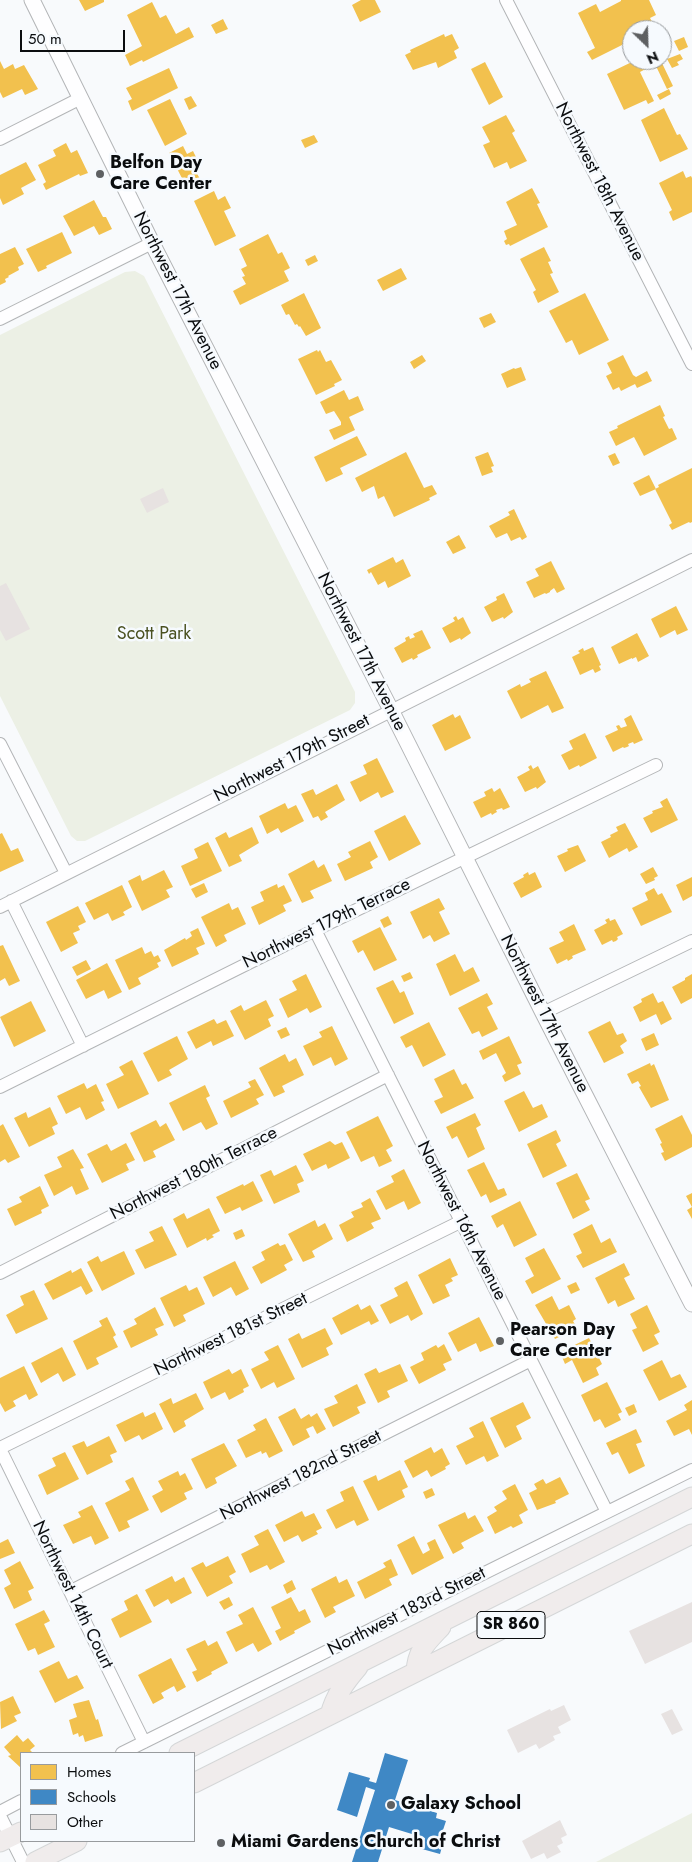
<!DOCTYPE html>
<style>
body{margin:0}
#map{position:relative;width:692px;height:1862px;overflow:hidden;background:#f8fafc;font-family:Jost,sans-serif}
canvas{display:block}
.legend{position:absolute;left:20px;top:1752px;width:175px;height:90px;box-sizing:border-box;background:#f6fafe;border:1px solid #989b9e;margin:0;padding:6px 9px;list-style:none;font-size:15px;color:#0b0d0f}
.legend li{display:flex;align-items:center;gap:10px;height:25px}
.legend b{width:25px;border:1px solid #989b9e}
.north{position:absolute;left:622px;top:20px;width:50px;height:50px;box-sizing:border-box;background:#f6fafe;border:1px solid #989b9e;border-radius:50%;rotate:156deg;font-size:14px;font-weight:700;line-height:20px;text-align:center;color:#0b0d0f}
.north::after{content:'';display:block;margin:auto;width:18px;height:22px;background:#5e6062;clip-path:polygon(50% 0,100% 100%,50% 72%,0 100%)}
.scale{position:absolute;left:20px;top:30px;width:105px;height:22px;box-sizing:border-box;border:2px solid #0b0d0f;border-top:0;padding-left:6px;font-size:15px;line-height:18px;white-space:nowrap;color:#0b0d0f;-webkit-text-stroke:4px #f6fafe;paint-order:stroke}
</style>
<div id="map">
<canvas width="692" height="1862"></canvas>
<ul class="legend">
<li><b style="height:14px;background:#f2c14e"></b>Homes</li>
<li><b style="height:14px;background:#3f88c5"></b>Schools</li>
<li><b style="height:14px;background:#e7e2e1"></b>Other</li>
</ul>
<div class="north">N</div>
<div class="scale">50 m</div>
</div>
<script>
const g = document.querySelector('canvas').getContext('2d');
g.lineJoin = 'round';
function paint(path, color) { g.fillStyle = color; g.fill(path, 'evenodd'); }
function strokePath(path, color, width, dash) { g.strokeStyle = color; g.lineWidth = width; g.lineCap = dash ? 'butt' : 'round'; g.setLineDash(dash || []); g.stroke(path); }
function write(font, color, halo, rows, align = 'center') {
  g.font = font + ' Jost,sans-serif'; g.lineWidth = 5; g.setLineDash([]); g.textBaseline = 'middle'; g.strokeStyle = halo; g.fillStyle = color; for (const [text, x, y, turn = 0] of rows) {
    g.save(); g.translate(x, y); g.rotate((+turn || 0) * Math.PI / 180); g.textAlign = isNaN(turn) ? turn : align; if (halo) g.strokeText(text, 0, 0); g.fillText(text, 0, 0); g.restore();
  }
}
const green = new Path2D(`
 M135 271 144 276 355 692V703L350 710 85 841H77L71 836 0 696V335L125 272Z
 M692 1813V1862H596Z`);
const homes = new Path2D(`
 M79 0H104V2L85 11Z
 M361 0H375L381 12 360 22 352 5Z
 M621 0H649L656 15 650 18 655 27 653 30H632V40L592 60 587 52 595 48 578 13 596 4 600 12 621 1Z
 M152 2 160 18 166 15 176 34 189 27 194 37 143 62 142 60 130 66 125 55 142 46 127 15Z
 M223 19 228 29 216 34 211 25Z
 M444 34 445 37 452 34 459 48 454 51 457 58 438 68 436 62 413 70 405 55 411 52 410 50Z
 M684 37 688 47 679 51 674 41Z
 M680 54 683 59 677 62 679 65 672 68 667 59Z
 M636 60H663L661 61 673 86 667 89 655 64 640 72 654 101 648 104 646 100 624 110 607 74Z
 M0 61 4 69 13 64 15 69 24 65 38 89 25 95 22 89 3 98 0 92Z
 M485 62 503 97 489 105 471 69Z
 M169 68 178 88 132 111 128 101 132 99 126 88Z
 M669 89 671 94 660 100 657 95Z
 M191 96 197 106 189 110 184 99Z
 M170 99 187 134 165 146 147 110Z
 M664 108 677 135 680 134 688 149 660 162 641 120Z
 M506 115 515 131 512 133 527 161 510 169 507 162 494 168 483 145 490 142 482 127Z
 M314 135 318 142 305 148 301 140Z
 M66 143 71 153 77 150 88 173 80 176 79 174 46 190 43 184 46 182 38 165 56 156 53 150Z
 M183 146 187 154 193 151 198 161 192 164 201 181 187 188 169 153Z
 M26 162 36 180 21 188 24 194 3 205 0 198V175Z
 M683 171 686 178 691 176 692 178V212L673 221 669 212 672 210 659 183Z
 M532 188 540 203 537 204 548 227 510 246 509 244 506 245 504 241 507 239 504 231 517 225 506 202Z
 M214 191 218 200 225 196 231 208 224 211 236 236 215 246 194 201Z
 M94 200 103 217H106L112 229 99 235 94 226 74 236 63 216Z
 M62 232 72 253 46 266 47 268 38 272 26 249Z
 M268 234 278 254 282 252 290 268 284 271 289 281 240 305 233 291 246 284 242 277 245 276 241 269 247 266 239 249Z
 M15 247 24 264 18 267 19 270 8 276 9 277 5 279 6 282 0 285V254Z
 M544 247 551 261 548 262 553 273 550 274 559 292 538 303 533 292 536 290 520 259Z
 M315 255 318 261 308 266 305 260Z
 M401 268 407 279 383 291 377 280Z
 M304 293 321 328 306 336 300 326 299 327 297 324 295 325 289 314 286 315 281 305Z
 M585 293 609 340 579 355 572 340 566 343 549 311Z
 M491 313 496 322 484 328 479 318Z
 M317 350 318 352 320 350 326 362 331 360 342 380 334 384 335 386 316 395 298 359Z
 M422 355 426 361 414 369 410 362Z
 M623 355 633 375 636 377 647 371 652 381 637 388 635 384 621 391 619 387 613 390 606 376 612 373 607 363Z
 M521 367 526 380 507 388 501 374 514 368 515 369Z
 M344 390 349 400 358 396 364 410 349 417 355 430 334 440 329 430 341 425V422L334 411 326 414 320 402Z
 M660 405 665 416 663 417 669 429 672 428 677 439 644 456 634 437 616 446 609 432 618 428 617 426Z
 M357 436 367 455 340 468 343 474 326 482 314 457Z
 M406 452 424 488 432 485 437 494 429 498 430 500 394 517 384 496 378 499 374 486 362 492 355 478Z
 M488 452 494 466 491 467 493 472 482 476 475 457Z
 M615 453 620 463 613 466 608 456Z
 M692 468V522L690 523 689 522 672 530 669 525 672 523 655 489 659 487 658 485Z
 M649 475 656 489 640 496 633 483Z
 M514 509 527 537 522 540 520 537 511 541 507 533 496 538 489 526 510 515 508 512Z
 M459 535 466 548 453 554 446 542Z
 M393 557 396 563 403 559 411 576 388 588 385 581 378 585 371 572 369 574 367 570Z
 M551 561 565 589 557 593 554 588 550 591V592L546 594 545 593 534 598 526 582 539 576 535 569Z
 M504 593 513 612 504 619 503 617 492 622 484 607 497 600 496 597Z
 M676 606 688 630 677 635 675 630 660 638 651 619Z
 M456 616 458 620 463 617 471 633 461 640 460 638 450 643 442 628 455 621 453 618Z
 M422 630 431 648 417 655 418 657 413 660 412 658 402 663 394 648 406 641 405 638 409 636 410 639 415 637 413 634Z
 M637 633 649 656 638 662 636 657 632 659V658L619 664 611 647Z
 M593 647 601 665 599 666 601 670 595 673 593 669 580 675 572 657 580 653 578 651 583 648 584 651Z
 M546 671 564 708 552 713 548 705 521 719 507 691 520 684 521 687 531 682 529 679Z
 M453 714 455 718 460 715 471 738 445 751 432 725Z
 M631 715 643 740 634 744 633 742 628 744 629 746 627 747 624 748 623 747 613 752 605 736 618 730 616 726 619 725 621 728 627 726 624 719Z
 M585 733 597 758 580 767 579 765 569 770 561 755 573 749 569 741Z
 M377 758 394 792 381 798 378 792 360 802 350 782 367 774 363 765Z
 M531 765 533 769 538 766 546 782 537 789 536 787 525 792 517 777 530 770 528 767Z
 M337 784 345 800 325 812 328 817 321 821 318 816 313 818 301 794 313 789 316 795Z
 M492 788 494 792 500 788 510 807 503 810 502 808 496 810 497 812 495 813 492 815 491 813 481 818 473 802 486 796 484 792Z
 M667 798 678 820 651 833 643 818 653 813 652 811 663 807 660 802Z
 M285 803 288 809 296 805 304 821 281 833 278 828 267 834 259 816Z
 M405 815 421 844 389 861 374 831Z
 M625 823 638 847 629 852 627 848 609 858 601 842 611 837 610 835 618 831 616 827Z
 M252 827 259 843 239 855 242 861 229 867 215 838 226 832 229 838Z
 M2 833 11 851 18 848 24 861 0 872V834Z
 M370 841 378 857 370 862 373 868 345 881 337 864 351 857 348 852Z
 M208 842 222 871 190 886 181 866 198 858 194 849Z
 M578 845 586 861 565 872 557 856 568 851 567 849Z
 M314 860 318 868 324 864 332 881 310 891 314 898 302 903 288 874Z
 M653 867 658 876 654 878 655 880 646 884 640 874Z
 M164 870 173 887 166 890 170 897 142 911 128 881 140 875 142 881Z
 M528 872 529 875 535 872 542 887 521 898 513 883 524 877 523 875Z
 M692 877V896L683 901 676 885Z
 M204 883 208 892 196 898 191 889Z
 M277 884 278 888 284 885 292 901 283 905 286 911 259 925 251 907 264 901 260 892Z
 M122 885 132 907 123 912 125 915 112 921 108 913 94 920 85 903Z
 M654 888 658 895 662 893 672 912 641 926 632 908 648 900 645 893Z
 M439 898 445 909 439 912 450 934 434 942 430 935 423 939 410 912Z
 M229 903 232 910 238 907 246 924 224 935 227 941 216 947 201 917Z
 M78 906 86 922 78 926 80 930 73 933 78 943 61 952 46 922Z
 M388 916 392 924 384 928 380 920Z
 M609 918 610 921 615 919 623 934 617 937 618 939 616 941 613 942 612 940 602 945 594 930 607 923 605 920Z
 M574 924 586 950 572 956 573 958 568 961 567 959 557 964 549 948 564 941 559 932Z
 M380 927 397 960 374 971 363 950 358 953 352 941Z
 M198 928 205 944 196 948 199 954 172 967 164 950 185 938 186 940 192 936 190 932Z
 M3 945 20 981 9 986 5 978 0 981V946Z
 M142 947 145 954 151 951 154 957 158 955 161 961 157 963 159 967 138 978 141 984 129 990 115 960Z
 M455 954 464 972 473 967 480 981 450 996 436 964Z
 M86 960 91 969 77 976 72 967Z
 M107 963 122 992 108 999 104 990 86 999 76 980Z
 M410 972 413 978 404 982 401 976Z
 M306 974 322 1007 310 1013 307 1008 288 1018 279 999 297 990 292 981Z
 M692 974V998L681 1004 672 987 685 980V978Z
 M393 980 400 993 404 991 414 1014 394 1024 376 988Z
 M487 993 493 1004 487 1007 498 1029 482 1037 479 1031 472 1034 458 1008Z
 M653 993 658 1003 663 1001 672 1019 661 1025 656 1014 640 1022 633 1007 642 1002 641 999Z
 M266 1000 274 1016 268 1019 271 1026 245 1040 230 1011 241 1005 244 1011Z
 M31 1001 46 1031 14 1047 0 1017Z
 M214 1019 217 1024 226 1020 234 1036 213 1046 211 1041 196 1049 187 1032Z
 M610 1021 617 1035 623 1033 627 1041 620 1046 624 1053 604 1063 588 1032Z
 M429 1022 446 1055 423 1067 412 1045 406 1048 400 1037Z
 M332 1026 348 1059 335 1066 331 1057 313 1066 303 1046 322 1037 319 1032Z
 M286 1027 290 1035 281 1039 277 1031Z
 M654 1033 659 1045 646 1051 641 1039Z
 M177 1036 188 1059 169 1070 172 1075 158 1082 143 1053Z
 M509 1036 522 1063 517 1065 521 1074 505 1082 502 1076 506 1073 496 1053 483 1060 479 1051Z
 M285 1054 289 1062 296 1058 304 1075 282 1086 285 1092 274 1097 259 1068Z
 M132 1060 149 1094 118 1109 106 1084 124 1075 119 1067Z
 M650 1063 651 1066 654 1064 669 1100 651 1108 639 1087 641 1086 638 1081 632 1084 627 1074Z
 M454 1069 462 1085 466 1083 474 1098 441 1114 434 1101 443 1097 434 1079Z
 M255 1079 264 1095 256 1099 259 1104 231 1118 223 1101 251 1087 248 1082Z
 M84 1083 87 1089 96 1084 104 1101 101 1102 105 1110 86 1120 80 1107 66 1114 57 1096Z
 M205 1085 210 1096 206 1098 218 1124 206 1130 201 1122 183 1131 169 1103Z
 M524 1091 533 1108 542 1104 548 1117 519 1132 504 1101Z
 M50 1107 58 1124 52 1127 55 1134 29 1147 14 1118 26 1112 28 1118Z
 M475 1113 481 1125 476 1128 485 1149 468 1158 457 1136 452 1139 446 1127Z
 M682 1115 692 1135V1147L665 1161 661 1153 664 1152 660 1144 662 1143 655 1129Z
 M378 1116 393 1146 386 1150 392 1161 379 1167 374 1156 361 1162 346 1132Z
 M156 1120 160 1127 166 1123 175 1140 153 1151 156 1157 144 1162 130 1133Z
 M3 1124 20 1157 8 1163 5 1159 0 1162V1126Z
 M556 1130 561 1141 556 1144 567 1166 543 1178 527 1144Z
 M330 1141 335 1145 342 1142 350 1158 328 1169 326 1164 312 1171 303 1154Z
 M126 1143 135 1160 126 1164 129 1170 102 1183 87 1154 107 1144 111 1151Z
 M73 1149 84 1168 80 1169 89 1189 76 1195 72 1186 54 1196 44 1175 62 1167 57 1157Z
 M484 1162 498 1190 504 1188 507 1195 490 1203 486 1194 481 1197 467 1170Z
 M296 1165 304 1181 297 1184 300 1192 274 1204 260 1175 271 1170 274 1176Z
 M404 1169 421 1203 408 1210 404 1201 386 1210 376 1191 394 1182 391 1176Z
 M577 1173 590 1199 585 1201 590 1210 573 1219 556 1183Z
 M253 1181 263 1201 242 1211 240 1207 225 1214 216 1197 243 1184 244 1186Z
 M40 1186 49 1206 41 1210 42 1213 15 1226 7 1209 22 1202 19 1197Z
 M692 1193V1219L687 1210 692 1207 686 1196Z
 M370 1198 381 1219 371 1223 374 1228 347 1242 339 1225 354 1217 351 1212 363 1207 361 1203Z
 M520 1201 537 1235 514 1247 503 1224 497 1228 491 1216Z
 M209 1208 220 1231 212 1235 214 1237 210 1239 207 1241 206 1238 187 1248 173 1219 184 1213 187 1219Z
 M315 1220 318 1227 325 1223 333 1239 312 1251 315 1257 303 1262 288 1234Z
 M592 1224 601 1243 610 1238 617 1252 583 1268 576 1256 582 1253 573 1234Z
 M162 1226 177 1255 145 1269 135 1250 154 1241 149 1232Z
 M242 1229 245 1236 236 1240 233 1233Z
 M278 1243 280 1246 285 1244 293 1260 284 1265 287 1270 261 1284 252 1267 265 1260 261 1252Z
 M544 1248 561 1279 532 1294 525 1281 534 1276 525 1258Z
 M124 1251 135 1274 102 1291 87 1262 98 1256 101 1262Z
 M450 1258 458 1275 451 1278 453 1281 445 1285 450 1296 433 1304 418 1275Z
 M235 1261 249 1289 236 1296 231 1287 213 1297 203 1277Z
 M624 1263 630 1275 624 1278 635 1299 618 1307 615 1300 608 1304 595 1278Z
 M81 1268 93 1291 86 1295 81 1286 53 1300 44 1284 71 1270 72 1273Z
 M407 1281 423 1314 411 1321 408 1315 390 1324 380 1305 398 1296 394 1288Z
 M576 1282 580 1290 571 1294 567 1286Z
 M186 1285 189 1291 197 1287 205 1304 183 1315 186 1321 174 1327 160 1298Z
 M34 1290 48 1319 16 1334 6 1315 24 1305 20 1296Z
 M552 1296 559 1310 569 1305 576 1319 573 1321 577 1328 555 1339 535 1305Z
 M358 1304 361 1310 370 1305 379 1321 371 1325 369 1321 341 1335 332 1318Z
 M647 1305 660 1332 654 1335 659 1344 643 1352 632 1330 637 1328 630 1314Z
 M155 1307 164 1325 155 1329 158 1335 131 1348 123 1331 137 1324 134 1319Z
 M107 1317 116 1335 113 1337 118 1347 96 1358 99 1364 87 1370 73 1341 102 1326 99 1321Z
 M479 1317 494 1346 480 1352 476 1343 458 1352 448 1333Z
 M325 1328 333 1344 326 1348 329 1355 302 1368 288 1339 299 1333 302 1339Z
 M589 1338 602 1364 596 1368 599 1375 583 1383 572 1360 565 1364 560 1352Z
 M444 1344 452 1360 443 1364 446 1370 419 1384 410 1367 424 1360 421 1353 436 1345 438 1348Z
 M278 1345 295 1379 277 1388 274 1382 261 1389 251 1369 269 1360 264 1352Z
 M62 1347 76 1375 63 1382 58 1373 41 1383 31 1363Z
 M662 1360 671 1378 680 1374 687 1387 659 1401 643 1370Z
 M400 1364 408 1381 387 1391 390 1397 378 1403 364 1374 376 1368 379 1373Z
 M24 1366 38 1395 29 1400 26 1394 13 1401 16 1406 5 1412 0 1403V1378Z
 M229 1369 232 1374 241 1369 249 1386 243 1389 244 1392 229 1400 225 1392 211 1399 203 1382Z
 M607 1382 622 1412 618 1414 621 1420 605 1428 600 1419 594 1422 581 1395Z
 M357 1384 366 1403 357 1407 360 1413 333 1427 324 1409 338 1403 334 1396Z
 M196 1393 204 1409 184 1421 186 1426 174 1433 159 1404 171 1398 173 1404Z
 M692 1400V1435L689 1429 674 1436 666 1421 687 1410 684 1405Z
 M523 1402 531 1418 516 1426 522 1439 505 1448 490 1418Z
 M634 1404 637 1412 629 1416 625 1408Z
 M295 1408 301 1419 309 1414 311 1417 317 1413 326 1429 317 1434 313 1426 306 1429 310 1437 293 1446 278 1417Z
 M143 1412 145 1417 155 1412 163 1429 142 1440 139 1435 125 1442 116 1425Z
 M266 1418 283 1451 269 1458 266 1452 262 1454 261 1451 246 1458 237 1440 256 1430 253 1425Z
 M483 1421 499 1456 487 1462 484 1456 466 1465 456 1446 474 1437 469 1428Z
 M636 1429 642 1442 636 1444 645 1466 629 1474 618 1452 612 1455 606 1443Z
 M109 1436 117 1452 110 1455 113 1462 87 1475 72 1446 84 1441 87 1447Z
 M224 1443 237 1466 215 1478 217 1483 206 1489 191 1459Z
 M431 1447 434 1453 442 1448 450 1464 445 1467 446 1469 431 1477 427 1470 413 1478 404 1461Z
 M65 1452 79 1479 47 1495 38 1475 56 1466 52 1458Z
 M400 1470 408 1487 402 1490 405 1497 378 1511 363 1481 376 1475 378 1481Z
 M178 1471 180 1476 185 1473 193 1489 184 1493 187 1499 161 1513 152 1496 163 1490 158 1481Z
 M133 1477 149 1510 127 1521 130 1527 119 1532 105 1503 130 1490 125 1481Z
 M560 1477 569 1494 555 1501 556 1503 537 1510 529 1493 537 1489 534 1484 543 1479 546 1484Z
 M515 1484 528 1510 519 1515 523 1523 513 1528 511 1526 495 1534 487 1517 497 1511 494 1507 507 1499 502 1491Z
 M353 1486 369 1520 357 1526 354 1520 336 1529 326 1510 344 1501 340 1492Z
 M432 1488 435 1495 426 1499 423 1492Z
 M92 1505 109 1538 95 1545 91 1536 73 1544 63 1525 81 1517 78 1512Z
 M302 1511 305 1517 314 1513 322 1528 316 1531 318 1534 302 1542 298 1535 284 1542 275 1525Z
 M465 1512 468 1519 475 1515 484 1531 461 1543 464 1548 453 1554 438 1525Z
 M268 1529 285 1562 270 1570 267 1565 250 1573 241 1554 259 1545 254 1536Z
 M414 1536 423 1554 430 1550 427 1543 435 1539 444 1558 412 1575 397 1545Z
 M8 1539 15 1553 0 1559V1543Z
 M228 1556 236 1572 229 1576 233 1583 207 1597 191 1568 203 1562 206 1567Z
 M391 1559 398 1575 389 1579 392 1585 365 1599 357 1582 386 1567 383 1563Z
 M20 1561 34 1588 28 1591 32 1600 14 1609 4 1588 11 1584 4 1570Z
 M172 1576 175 1582 184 1577 192 1593 171 1604 168 1599 154 1607 145 1590Z
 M336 1576 339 1583 347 1579 355 1596 333 1607 336 1612 325 1618 311 1589Z
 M292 1580 296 1589 287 1594 283 1585Z
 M137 1594 152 1622 120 1638 111 1619 128 1610 124 1601Z
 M229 1597 233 1605 224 1610 219 1602Z
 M291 1597 299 1612 305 1609 311 1622 294 1631 295 1633 280 1641 275 1631 281 1628 271 1607Z
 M253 1607 272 1644 258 1652 253 1643 236 1652 226 1632 243 1624 238 1615Z
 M44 1610 50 1621 44 1624 55 1647 38 1655 35 1648 28 1651 15 1624Z
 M205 1640 208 1646 217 1641 228 1663 211 1672 212 1674 197 1682 192 1672 197 1670 186 1649Z
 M171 1658 186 1687 177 1692 174 1686 161 1693 164 1698 153 1704 138 1675Z
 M59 1661 68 1679 77 1675 84 1688 55 1703 39 1671Z
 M13 1696 21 1713 14 1716 17 1721 1 1729 0 1702Z
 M89 1700 96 1720 98 1719 103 1736 85 1742 83 1735 79 1737 78 1733 73 1735 69 1720 77 1717 73 1704Z
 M17 1735 23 1742 28 1738 35 1746 30 1750 33 1753H21V1768L8 1756 11 1755 4 1747Z`);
const schools = new Path2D(`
 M385 1753 408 1760 395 1800 437 1813 436 1818 446 1821 439 1842 443 1843 440 1854 422 1849 425 1838 389 1827 378 1862H352L375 1790 366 1787 357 1817 337 1810 349 1772 370 1778 369 1781 376 1783Z`);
const building = new Path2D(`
 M163 488 169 502 147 513 140 499Z
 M6 583 30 629 6 641 0 630V586Z
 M692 1602V1642L645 1664 629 1631Z
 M564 1705 571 1720 558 1727 561 1733 553 1736 555 1740 539 1749 536 1744 518 1753 507 1730 550 1709 551 1711Z
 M672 1709 683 1730 672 1735 661 1714Z
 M560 1820 567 1835 561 1838 563 1843 557 1846 561 1852 547 1859 544 1853 531 1859 522 1841Z`);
const minor = new Path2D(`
 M506 0 692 364
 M0 139 81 98
 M0 319 152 243
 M0 744 66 873
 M11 901 83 1046
 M0 907 692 560
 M315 930 607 1512
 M543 1013 692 941
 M0 1087 315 930 656 765
 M0 1273 388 1075
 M0 1448 462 1221
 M0 1449 144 1742
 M71 1591 531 1360
 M122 1753 692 1470
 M0 1812 21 1801
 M0 1816 23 1862`);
const tertiary = new Path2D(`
 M32 0 152 243 391 710 543 1013 692 1304`);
const primary = new Path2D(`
 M416 1672C417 1650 427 1642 441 1627
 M330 1715C335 1696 345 1682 358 1667
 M179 1753 692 1497
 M194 1783 692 1534
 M0 1842 21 1832
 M35 1862 77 1841`);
const markers = [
 [100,174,5,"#5e6062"],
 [500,1341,5,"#5e6062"],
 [391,1805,5,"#5e6062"],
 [221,1843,5,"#5e6062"]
];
const shields = [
 [511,1625,68]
];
const shieldNames = [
 ["SR 860",511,1625]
];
const poiNames = [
 ["Belfon Day",110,164],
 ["Care Center",110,185],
 ["Pearson Day",510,1331],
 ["Care Center",510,1352],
 ["Galaxy School",401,1805],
 ["Miami Gardens Church of Christ",231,1843]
];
const streetNames = [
 ["Northwest 18th Avenue",599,182,63],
 ["Northwest 17th Avenue",177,291,63],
 ["Northwest 17th Avenue",361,652,63],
 ["Northwest 179th Street",292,759,-27],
 ["Northwest 179th Terrace",327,924,-26],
 ["Northwest 17th Avenue",544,1014,63],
 ["Northwest 180th Terrace",194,1174,-27],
 ["Northwest 16th Avenue",461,1221,63],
 ["Northwest 181st Street",231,1335,-26],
 ["Northwest 182nd Street",301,1476,-27],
 ["Northwest 14th Court",72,1595,64],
 ["Northwest 183rd Street",407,1612,-27]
];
const parkNames = [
 ["Scott Park",154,635]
];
paint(green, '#ecf0e5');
paint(homes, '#f2c14e');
paint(schools, '#3f88c5');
paint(building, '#e7e2e1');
strokePath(minor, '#b3b5b7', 14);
strokePath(tertiary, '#b3b5b7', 17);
strokePath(primary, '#d5d7d8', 21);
strokePath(minor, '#fefeff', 12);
strokePath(tertiary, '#fefeff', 15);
strokePath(primary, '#f0ecec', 19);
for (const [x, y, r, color] of markers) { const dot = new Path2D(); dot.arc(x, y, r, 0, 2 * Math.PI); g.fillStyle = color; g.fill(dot); strokePath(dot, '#f6fafe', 2); }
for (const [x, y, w] of shields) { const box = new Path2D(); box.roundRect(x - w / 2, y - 13.5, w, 27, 4); g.fillStyle = '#f6fafe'; g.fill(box); strokePath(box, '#0b0d0f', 1); }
write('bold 16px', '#0b0d0f', null, shieldNames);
write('bold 18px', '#0b0d0f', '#f6fafe', poiNames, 'left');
write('18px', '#0b0d0f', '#f6fafe', streetNames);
write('18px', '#4a5120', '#f6fafe', parkNames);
</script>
